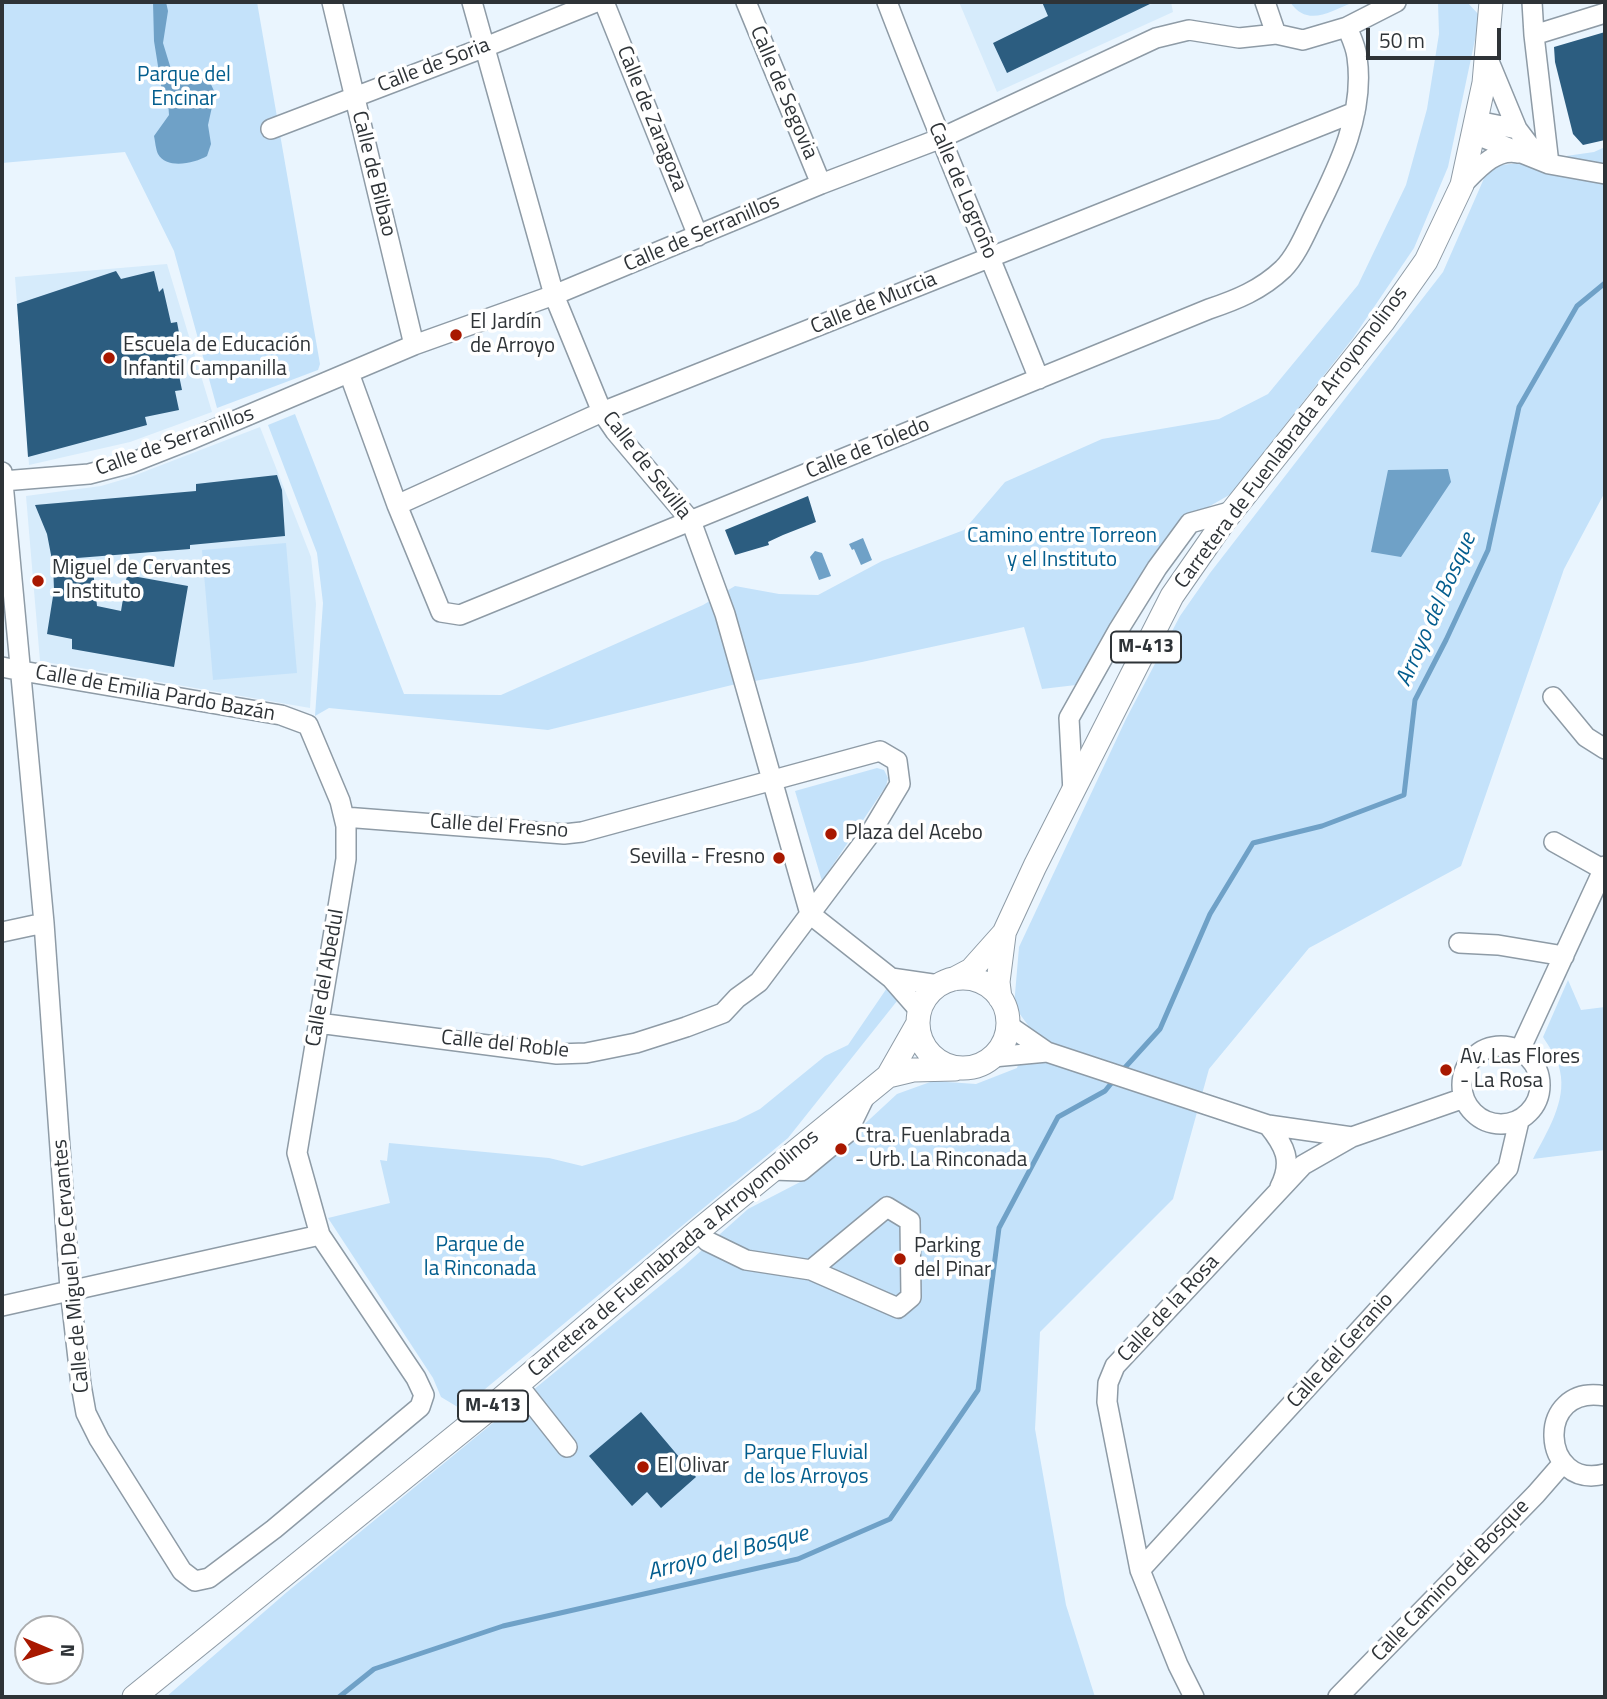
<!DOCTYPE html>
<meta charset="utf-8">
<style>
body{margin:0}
#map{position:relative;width:1607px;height:1699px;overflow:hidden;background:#eaf5fe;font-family:"Titillium Web",sans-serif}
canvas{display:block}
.frame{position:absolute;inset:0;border:4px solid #2e3337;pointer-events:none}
.north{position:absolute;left:14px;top:1615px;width:70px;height:70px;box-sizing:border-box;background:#fff;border:2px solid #abadaf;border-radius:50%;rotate:92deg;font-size:19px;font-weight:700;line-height:28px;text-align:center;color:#2e3337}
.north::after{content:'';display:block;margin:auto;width:24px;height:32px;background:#a81800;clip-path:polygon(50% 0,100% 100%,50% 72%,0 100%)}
.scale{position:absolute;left:1366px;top:28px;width:135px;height:32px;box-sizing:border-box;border:4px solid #2e3337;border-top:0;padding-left:9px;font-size:21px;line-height:24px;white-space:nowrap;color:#2e3337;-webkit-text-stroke:5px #fff;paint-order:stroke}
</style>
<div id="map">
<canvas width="1607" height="1699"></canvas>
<div class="frame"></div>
<div class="north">N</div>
<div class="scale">50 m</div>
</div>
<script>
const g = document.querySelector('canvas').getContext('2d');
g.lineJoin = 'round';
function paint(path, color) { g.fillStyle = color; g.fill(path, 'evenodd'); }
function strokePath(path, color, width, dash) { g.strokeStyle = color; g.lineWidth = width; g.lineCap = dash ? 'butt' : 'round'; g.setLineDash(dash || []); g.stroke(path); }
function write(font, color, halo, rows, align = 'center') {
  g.font = font + ' "Titillium Web",sans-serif'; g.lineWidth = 7; g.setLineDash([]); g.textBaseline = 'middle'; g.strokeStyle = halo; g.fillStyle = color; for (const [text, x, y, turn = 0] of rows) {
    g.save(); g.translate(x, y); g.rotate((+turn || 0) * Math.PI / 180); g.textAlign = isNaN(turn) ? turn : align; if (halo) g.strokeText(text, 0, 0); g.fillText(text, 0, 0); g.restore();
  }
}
const built = new Path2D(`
 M959 2H1171L1173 12 997 92Z
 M167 264 212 412 130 442 29 465 15 277Z
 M260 427 311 557 316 604 310 708 40 661 26 496 101 486 128 478Z`);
const green = new Path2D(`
 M2 2H257L320 364 318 370 217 408 174 251 125 152 2 163Z
 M1290 2H1354C1330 11 1308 28 1290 2Z
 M1438 2H1467L1480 16 1448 167 1414 248 1353 338 1231 494 1180 523 1076 685 1042 689 1024 627 862 662 732 685 548 730 329 708 315 716 323 603 317 553 268 425 295 414 404 694 501 695 703 605 735 586 779 594 818 595 882 561 964 530 1005 482 1102 439 1219 419 1268 394 1358 285 1406 185 1427 109 1439 34Z
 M1605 147V492L1564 569 1461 866 1309 948 1209 1069 1173 1199 1040 1332 1035 1429 1066 1605 1095 1697H166L287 1592 683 1267 748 1209 804 1180 897 1094 933 1081 976 1084 1017 1068 1030 1028 1014 1006 1019 947 1126 719 1180 616 1210 573 1443 272 1489 167 1594 152Z
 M286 543 297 673 213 680 202 550Z
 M877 768 884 770 888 778 886 786 822 881 795 791Z
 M1568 980 1581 1010 1605 1007V1150L1533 1159C1546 1133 1567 1102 1560 1071 1558 1059 1550 1048 1543 1037Z
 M887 988 897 1001 788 1138 461 1409 441 1397 433 1378 328 1218 390 1203 380 1160 387 1161 389 1143 549 1158 582 1166 736 1121 760 1109 825 1056 848 1045Z`);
const water = new Path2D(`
 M153 2H166L168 11 163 43 174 79 190 72 208 78 215 93 208 125 211 144 207 156C195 163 167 170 158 154 156 150 155 141 154 136L169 115 168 100 162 91 154 41Z
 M1448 469 1451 482 1401 557 1371 552 1388 470Z
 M863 538 872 560 861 565 854 549 852 550 849 544Z
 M815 551 822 553 831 576 819 580 810 557Z`);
const stream = new Path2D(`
 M1120 1073 1160 1029 1210 914 1253 843 1322 826 1404 795 1415 700 1446 640 1488 550 1519 407 1577 306 1605 283
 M339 1697 374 1669 503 1626 798 1559 890 1519 978 1390 999 1228 1058 1117 1105 1091 1114 1080`);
const building = new Path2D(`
 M1042 2H1154L1007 73 993 43 1048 16Z
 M1605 32V140L1583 145 1573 134 1555 62 1554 47Z
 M116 271 121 279 154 271 159 292 163 288 171 323 177 322 183 354 175 356 182 390 175 391 179 410 145 417 147 425 28 457 17 304Z
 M277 475 282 490 285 536 190 545V549L52 560 47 534 35 505 196 491V484Z
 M808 496 816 522 783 535 768 542 769 545 735 555 725 530Z
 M53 563 93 570 97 606 121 611 127 575 188 586 174 667 72 649V639L47 634 54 590Z
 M641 1412 696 1477 661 1508 647 1492 632 1506 589 1456Z`);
const minor = new Path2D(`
 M332 2 414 345
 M472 2 554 295 602 412 615 431 691 521 725 614 810 914 891 978 919 1010
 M604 2 698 236
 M746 2 821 184
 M887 2C935 128 989 253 1039 379
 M1265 2 1276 34
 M1532 2 1534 35 1549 164
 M1534 35 1605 13
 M1488 59 1517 129 1539 158
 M1477 121 1517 129
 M271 129 483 48 596 2
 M1474 134 1549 164 1605 174
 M1462 185C1477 170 1495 148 1518 153
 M349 373 397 505 441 612 460 615 1209 309C1236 300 1261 290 1283 269 1297 255 1306 232 1315 214 1339 166 1365 113 1357 57 1356 47 1351 37 1347 27
 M2 472 44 923 70 1289 81 1385 86 1413 99 1439 182 1571 195 1581 209 1578 274 1529 420 1407 424 1395 416 1378 320 1235 297 1153 346 859V826L340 801 308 725 281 715 22 671 2 667
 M3 481 89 474 131 463 187 441 414 345 554 295 821 184 939 139 1156 38 1189 30 1239 38 1276 34 1303 40 1347 27 1396 2
 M397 505 602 412 1355 112
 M1553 697 1586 737 1605 749
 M1073 792 1069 718 1119 629 1157 568 1190 523 1233 511
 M1554 842 1604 870
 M2 932 44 923
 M1459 943 1498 945 1564 956
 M891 978 939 985
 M318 1023 557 1054 586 1053 636 1043 686 1027 723 1013 737 998 759 982 870 834 900 784 897 761 880 751 582 832 564 834 344 817
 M1008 1025 1047 1052 1268 1125 1352 1137 1464 1098
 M1462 1085a39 39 0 1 1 78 0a39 39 0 1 1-78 0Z
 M1520 1050 1605 866
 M993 1057 1047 1052
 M1268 1125C1285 1146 1293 1161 1280 1187
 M773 1170 801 1171 847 1133 865 1096
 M698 1231 707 1241 746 1260 811 1270 898 1308 911 1297 910 1221 887 1207 811 1270
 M2 1306 320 1235
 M518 1385 567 1447
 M1605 1396C1534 1383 1540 1491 1605 1474
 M1140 1570 1508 1168 1519 1121
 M1194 1697 1178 1665 1140 1570 1107 1402 1108 1383 1115 1366 1303 1165 1352 1137
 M1338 1697 1536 1494 1563 1463`);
const major = new Path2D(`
 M918 1023a45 45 0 1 1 90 0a45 45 0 1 1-90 0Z
 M954 979 971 970 1004 933 1035 866 1172 596 1222 524 1383 322 1426 261 1462 185 1484 83 1491 2
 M1000 998 998 982 1004 935
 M888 1076 913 1070 955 1069
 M134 1697 489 1409 698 1231 888 1076 917 1025`);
const markers = [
 [456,335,7,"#a81800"],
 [109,358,7,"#a81800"],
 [38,581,7,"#a81800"],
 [831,834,7,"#a81800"],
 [779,858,7,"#a81800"],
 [1446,1070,7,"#a81800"],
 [841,1149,7,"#a81800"],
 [900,1259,7,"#a81800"],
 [643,1467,7,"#a81800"]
];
const shields = [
 [1146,647,70],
 [493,1406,70]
];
const shieldNames = [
 ["M-413",1146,647],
 ["M-413",493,1406]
];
const streetNames = [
 ["Calle de Soria",434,66,-21],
 ["Calle de Segovia",783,93,67],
 ["Calle de Zaragoza",651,119,68],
 ["Calle de Bilbao",373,174,76],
 ["Calle de Logroño",962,191,67],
 ["Calle de Serranillos",702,234,-23],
 ["Calle de Murcia",874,304,-22],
 ["Carretera de Fuenlabrada a Arroyomolinos",1292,438,-53],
 ["Calle de Serranillos",175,442,-20],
 ["Calle de Toledo",868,449,-22],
 ["Calle de Sevilla",646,466,52],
 ["Calle de Emilia Pardo Bazán",155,694,10],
 ["Calle del Fresno",499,827,4],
 ["Calle del Abedul",326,978,-80],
 ["Calle del Roble",505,1045,6],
 ["Carretera de Fuenlabrada a Arroyomolinos",674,1254,-40],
 ["Calle de Miguel De Cervantes",72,1266,-95],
 ["Calle de la Rosa",1169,1309,-47],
 ["Calle del Geranio",1341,1351,-48],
 ["Calle Camino del Bosque",1451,1581,-46]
];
const parkNames = [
 ["Parque del",184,76],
 ["Encinar",184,100],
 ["Camino entre Torreon",1062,537],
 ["y el Instituto",1062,561],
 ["Parque de",480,1246],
 ["la Rinconada",480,1270],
 ["Parque Fluvial",806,1454],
 ["de los Arroyos",806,1478]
];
const poiNames = [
 ["El Jardín",470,323],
 ["de Arroyo",470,347],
 ["Escuela de Educación",123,346],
 ["Infantil Campanilla",123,370],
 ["Miguel de Cervantes",52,569],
 ["- Instituto",52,593],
 ["Plaza del Acebo",845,834],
 ["Sevilla - Fresno",765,858,"right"],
 ["Av. Las Flores",1460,1058],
 ["- La Rosa",1460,1082],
 ["Ctra. Fuenlabrada",855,1137],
 ["- Urb. La Rinconada",855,1161],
 ["Parking",914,1247],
 ["del Pinar",914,1271],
 ["El Olivar",657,1467]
];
const waterNames = [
 ["Arroyo del Bosque",1437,610,-66],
 ["Arroyo del Bosque",728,1554,-14]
];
paint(built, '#d6ebfb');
paint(green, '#c4e2fa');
paint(water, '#6fa1c7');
strokePath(stream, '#6fa1c7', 5);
paint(building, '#2c5d80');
strokePath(minor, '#8e9ba6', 22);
strokePath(major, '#8e9ba6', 25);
strokePath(minor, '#fff', 19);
strokePath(major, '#fff', 23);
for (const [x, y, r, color] of markers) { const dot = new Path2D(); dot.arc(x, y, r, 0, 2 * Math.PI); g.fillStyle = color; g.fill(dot); strokePath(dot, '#fff', 2.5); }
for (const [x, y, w] of shields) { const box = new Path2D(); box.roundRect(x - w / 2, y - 15.5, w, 31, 5); g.fillStyle = '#fff'; g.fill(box); strokePath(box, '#2e3337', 2); }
write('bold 19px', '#2e3337', null, shieldNames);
write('21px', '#2e3337', '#fff', streetNames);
write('21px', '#025d8d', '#fff', parkNames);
write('21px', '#2e3337', '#fff', poiNames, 'left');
write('italic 23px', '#035d8e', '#fff', waterNames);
</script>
